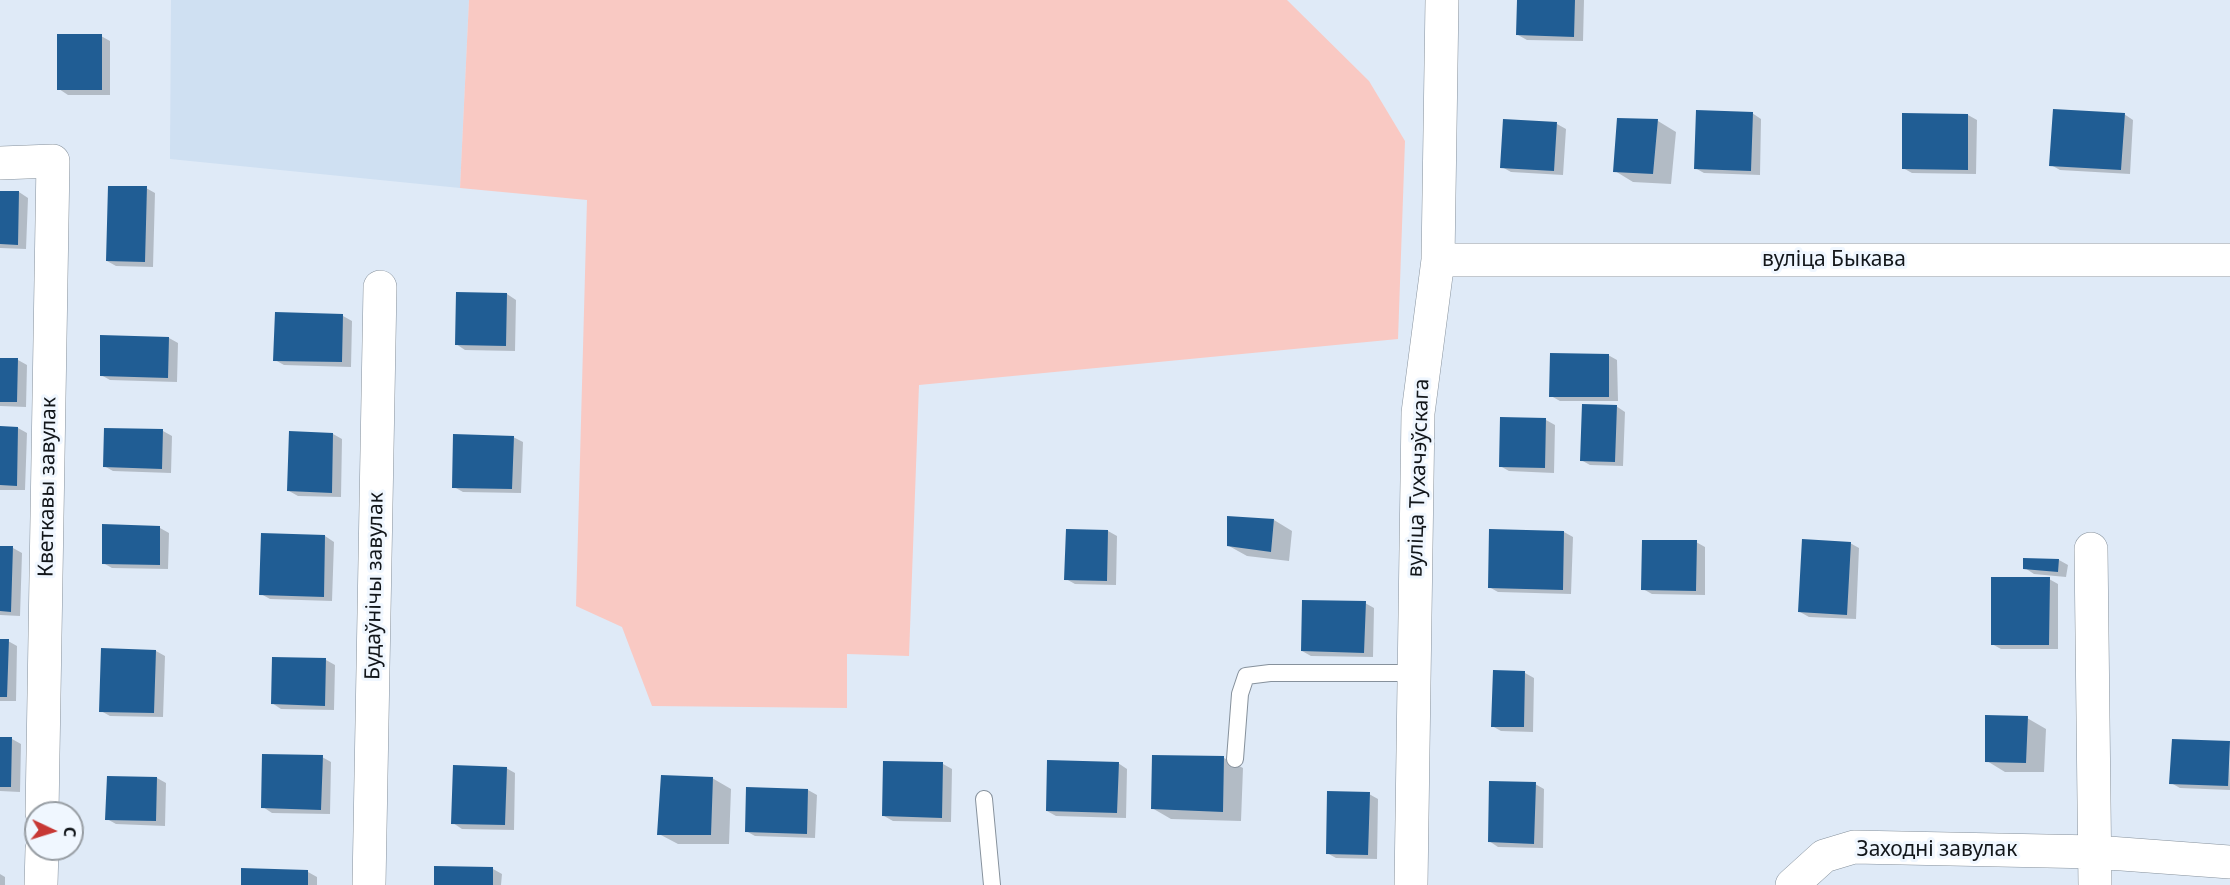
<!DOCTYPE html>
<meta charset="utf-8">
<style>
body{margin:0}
#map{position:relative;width:2230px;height:885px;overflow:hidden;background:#dfeaf7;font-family:"Noto Sans",sans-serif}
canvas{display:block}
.north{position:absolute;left:24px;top:801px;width:60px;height:60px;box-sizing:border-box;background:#f0f7ff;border:2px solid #979da3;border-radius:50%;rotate:94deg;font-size:16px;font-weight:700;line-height:24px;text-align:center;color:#12161a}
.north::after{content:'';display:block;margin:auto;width:21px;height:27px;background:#c73835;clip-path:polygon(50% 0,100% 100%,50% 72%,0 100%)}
</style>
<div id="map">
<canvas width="2230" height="885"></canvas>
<div class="north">С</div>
</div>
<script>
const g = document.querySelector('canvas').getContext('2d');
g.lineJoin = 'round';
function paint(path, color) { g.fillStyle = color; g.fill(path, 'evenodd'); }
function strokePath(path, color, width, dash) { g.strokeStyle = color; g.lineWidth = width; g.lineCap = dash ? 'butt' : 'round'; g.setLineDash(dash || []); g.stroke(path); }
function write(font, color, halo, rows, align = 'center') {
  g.font = font + ' "Noto Sans",sans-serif'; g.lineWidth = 6; g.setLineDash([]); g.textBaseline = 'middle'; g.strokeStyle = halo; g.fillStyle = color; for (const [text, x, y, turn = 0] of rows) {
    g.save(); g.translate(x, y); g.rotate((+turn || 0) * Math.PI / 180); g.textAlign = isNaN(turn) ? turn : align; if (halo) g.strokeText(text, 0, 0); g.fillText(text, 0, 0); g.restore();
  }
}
const built = new Path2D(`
 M171 0H469L460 188 170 159Z`);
const green = new Path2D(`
 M469 0H1287L1369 81 1405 141 1398 339 919 385 909 656 847 654V708L652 706 622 627 576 606 587 200 460 188Z`);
const shadow = new Path2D(`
 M1519 0H1584L1583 41 1527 40 1518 35Z
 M101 36 110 41V95H68L59 89Z
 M1752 113 1761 119 1760 175 1704 173 1695 168Z
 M1904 114 1968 115 1977 120 1976 174 1912 173 1903 168Z
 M2124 114 2133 120 2130 174 2060 170 2051 165Z
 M1618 119 1658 121 1676 132 1671 184 1633 182 1615 171Z
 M1557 124 1566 129 1563 175 1511 172 1502 167Z
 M146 188 155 193 153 267 116 266 107 261Z
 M0 192H19L28 198 26 249 0 248Z
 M458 293 507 294 516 300 515 351 465 350 456 344Z
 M343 316 352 321 351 367 284 365 275 360Z
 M169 338 178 343 177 382 110 380 101 375Z
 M1608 355 1617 360 1618 401H1560L1551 396Z
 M0 359 18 360 27 365 26 407 0 406Z
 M1616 406 1625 412 1623 466 1590 465 1581 460Z
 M1546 420 1555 425 1554 473 1509 471 1500 466Z
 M0 428H18L27 433 25 490H0Z
 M163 431 172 436 171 473 113 471 104 466Z
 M333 434 342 439 341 497 298 496 289 491Z
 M513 437 523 442 521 493 463 492 454 487Z
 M1274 520 1292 531 1289 561 1247 556 1229 546Z
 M160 528 169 533 168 569 112 568 103 563Z
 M1108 531 1117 536 1116 585 1075 584 1066 579Z
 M1564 532 1573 537 1571 594 1498 592 1489 587Z
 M325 536 334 542 332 601 270 599 261 594Z
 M1696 542 1705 547V595L1652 594 1643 589Z
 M1850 543 1859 548 1856 619 1809 617 1800 612Z
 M0 548H13L22 553 20 616 0 615Z
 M2059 560 2068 565 2066 577 2034 574 2025 568Z
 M2049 579 2058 584V649H2001L1992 644Z
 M1365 603 1374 608 1373 657 1311 656 1302 651Z
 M0 641H8L17 646 16 701H0Z
 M156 651 165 656 163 717 110 716 101 711Z
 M326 660 335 665 334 710 281 709 272 703Z
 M1525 673 1534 678 1533 732 1501 731 1492 726Z
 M2027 718 2046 729 2044 772H2005L1987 761Z
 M0 738 12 739 21 744 20 792 0 791Z
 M2229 743 2230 790 2180 788 2171 783Z
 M1154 756 1224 758 1243 768 1241 821 1171 819 1152 808Z
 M322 757 331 762 330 814 272 813 263 807Z
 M1118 763 1127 769 1126 818 1056 816 1047 811Z
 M943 764 952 769 951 822 893 821 884 816Z
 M506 768 515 773 514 830 462 829 453 823Z
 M108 777 157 778 166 783 165 826 116 824 107 819Z
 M712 778 731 789 729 844H678L659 834Z
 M1535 784 1544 789 1543 848 1498 847 1489 841Z
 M808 790 817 795 815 838 755 836 746 831Z
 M1369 794 1378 799 1377 859 1336 858 1327 853Z
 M493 869 502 874 501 885H435Z
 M308 872 317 877V885H242Z
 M0 874 5 877V885H0Z`);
const building = new Path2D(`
 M1517 0H1575L1574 37 1516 35Z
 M57 34H102V90H57Z
 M2053 109 2125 113 2121 170 2049 166Z
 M1696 110 1753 112 1751 171 1694 169Z
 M1902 113 1968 114V170L1902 169Z
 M1617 118 1658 119 1653 174 1613 172Z
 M1503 119 1557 122 1554 171 1500 168Z
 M108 186H147L145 262 106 261Z
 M0 191H19L18 245 0 244Z
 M456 292 507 293 506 346 455 345Z
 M275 312 343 314 342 362 273 361Z
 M100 335 169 337 168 378 100 376Z
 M1550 353 1609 354V397H1549Z
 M0 358H18L17 402H0Z
 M1582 404 1617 405 1615 462 1580 461Z
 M1500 417 1546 418 1545 468 1499 467Z
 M0 426 18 427 17 486 0 485Z
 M104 428 163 429 162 469 103 467Z
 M289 431 333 433 332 493 287 491Z
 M453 434 514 436 512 489 452 488Z
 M1227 516 1274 519 1271 552 1227 546Z
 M102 524 160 526V565L102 564Z
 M1066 529 1108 530 1107 581 1064 580Z
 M1489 529 1564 531 1563 590 1488 588Z
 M261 533 325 535 324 597 259 595Z
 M1802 539 1851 542 1847 615 1798 612Z
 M1642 540H1697L1696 591 1641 590Z
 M0 546H13L11 612 0 611Z
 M2023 558 2059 559 2058 572 2023 569Z
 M1991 577H2050L2049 645H1991Z
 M1302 600 1366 601 1364 653 1301 651Z
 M0 639H9L7 697H0Z
 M101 648 156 650 154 713 99 712Z
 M272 657 326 658 325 706 271 704Z
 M1493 670 1525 671 1524 727H1491Z
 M1985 715 2028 716 2026 763 1985 762Z
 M0 737H12L11 787H0Z
 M2172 739 2230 741 2228 786 2169 784Z
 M262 754 323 755 321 810 261 808Z
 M1152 755 1224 756 1223 812 1151 809Z
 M1047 760 1119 762 1117 813 1046 811Z
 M883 761 943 762 942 818 882 816Z
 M453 765 507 767 505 825 451 824Z
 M661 775 713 777 711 835H657Z
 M107 776 157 777 156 821 105 820Z
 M1489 781 1536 782 1534 844 1488 842Z
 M746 787 808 789 807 834 745 832Z
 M1327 791 1370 792 1368 855 1326 854Z
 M434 866 493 867V885H434Z
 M241 868 308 870V885H241Z`);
const service = new Path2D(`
 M1235 759 1240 694 1246 676 1270 673H1414
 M984 799 992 885`);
const minor = new Path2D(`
 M0 163 53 161 42 813
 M1438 260H2230
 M2091 549 2095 885
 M41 885 42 849
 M369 885 380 287
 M1411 885 1418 413 1438 260 1442 0
 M1792 885 1824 856 1854 847 2095 852 2230 862`);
const streetNames = [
 ["вуліца Быкава",1834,260],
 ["вуліца Тухачэўскага",1419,478,-88],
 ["Кветкавы завулак",48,487,-89],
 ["Будаўнічы завулак",375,586,-89],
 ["Заходні завулак",1937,850]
];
paint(built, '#cfe0f2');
paint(green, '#f9c9c3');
paint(shadow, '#0003');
paint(building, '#205d94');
strokePath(service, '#86919c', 18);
strokePath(minor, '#86919c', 34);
strokePath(service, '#fff', 16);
strokePath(minor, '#fff', 33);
write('21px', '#12161a', '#f0f7ff', streetNames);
</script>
